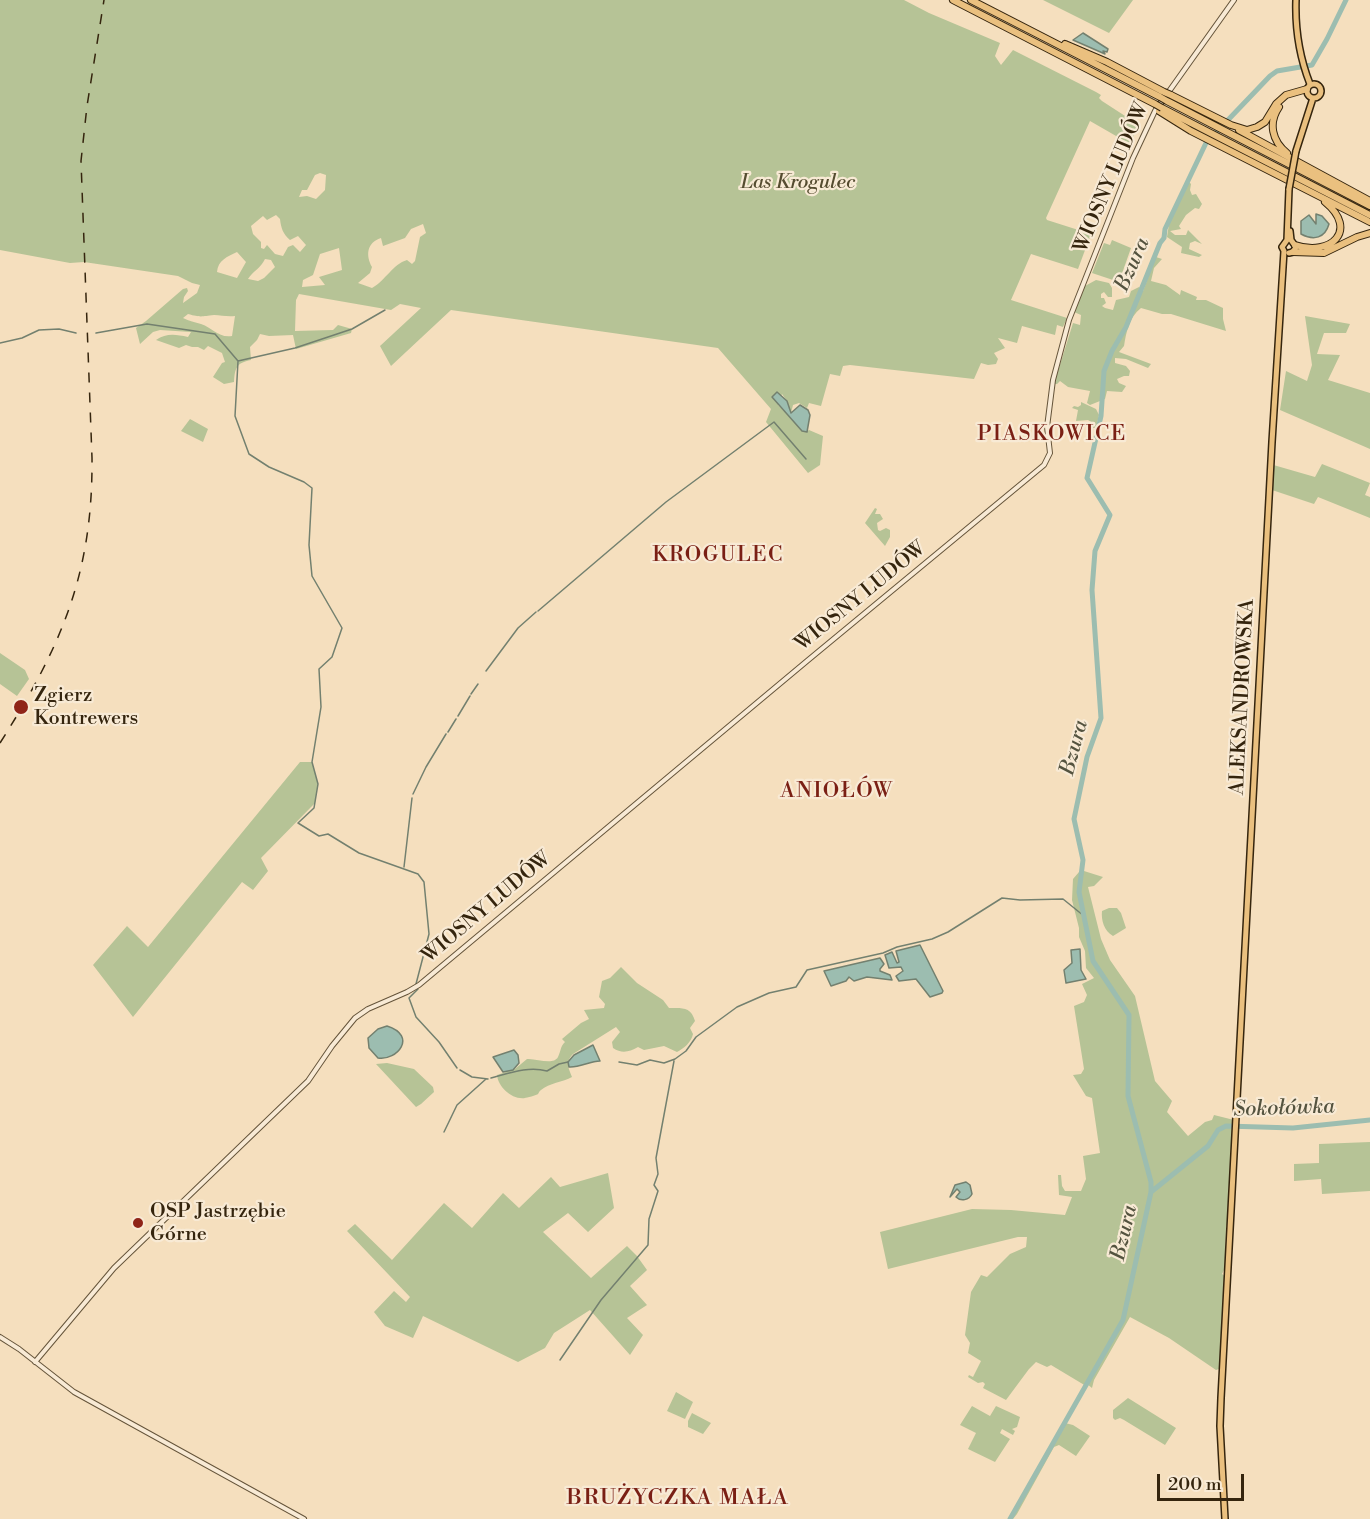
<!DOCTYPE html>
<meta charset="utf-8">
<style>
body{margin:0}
#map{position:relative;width:1370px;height:1519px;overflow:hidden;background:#f5dfbe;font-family:"Libre Bodoni",serif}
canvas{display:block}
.scale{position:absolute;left:1157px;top:1474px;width:87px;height:27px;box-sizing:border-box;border:3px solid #35250e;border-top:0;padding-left:8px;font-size:18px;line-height:21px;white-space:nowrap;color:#35250e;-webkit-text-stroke:4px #f8ead5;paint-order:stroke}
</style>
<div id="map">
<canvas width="1370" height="1519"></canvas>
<div class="scale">200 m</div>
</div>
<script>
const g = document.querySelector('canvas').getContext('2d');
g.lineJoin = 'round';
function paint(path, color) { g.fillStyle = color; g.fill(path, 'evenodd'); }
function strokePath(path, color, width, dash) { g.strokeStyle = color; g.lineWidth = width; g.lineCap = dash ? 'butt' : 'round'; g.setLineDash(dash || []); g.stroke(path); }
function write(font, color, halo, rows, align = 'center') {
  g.font = font + ' "Libre Bodoni",serif'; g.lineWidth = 4.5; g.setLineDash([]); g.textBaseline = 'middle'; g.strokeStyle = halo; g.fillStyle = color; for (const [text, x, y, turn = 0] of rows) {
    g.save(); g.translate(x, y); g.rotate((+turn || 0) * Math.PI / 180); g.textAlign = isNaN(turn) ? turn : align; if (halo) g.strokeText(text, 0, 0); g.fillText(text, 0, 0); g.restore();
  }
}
const green = new Path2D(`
 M0 0H904L929 13 1000 43 995 56 1001 65 1013 50 1096 92 1101 95 1099 98 1102 101 1139 125 1130 144 1090 121 1046 218 1047 220 1091 234 1078 269 1031 254 1011 300 1067 318 1063 327 1057 325 1055 335 1022 326 1017 343 998 338 1005 348 994 353 998 359 996 364 988 365 981 363 974 379 850 365 843 366 840 376 830 374 821 406 809 403 807 408 799 403 793 405 791 413 787 401 782 394 778 405C785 412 797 424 802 431L806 432 809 430 823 436 820 465 808 473 766 422 771 409 718 348 451 310 391 366 380 346 421 308 400 304 391 310 299 294 296 300 295 331 333 330 338 325 352 329 351 333 296 349 293 335 269 336 260 334 257 340 250 347 251 360C236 363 235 368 234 382L224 384 213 377 222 363 225 362 222 353 208 346 204 350 198 347H192L186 345 179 348 156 340C166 333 175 334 188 337L191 332 160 330 153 332 140 344 136 328 146 321 183 289 187 288 188 291 184 297 183 303 197 293 200 285 192 283 178 276 84 262 70 263 0 250ZM320 173 326 175 325 190 316 199 307 196 299 197 302 190H307L315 175ZM276 215 280 219C281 228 283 234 290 240L298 236 306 245 300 252 293 245 288 247 283 256 275 254 267 245 264 249 261 248V242L253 234 251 226 263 216 267 220ZM423 224 426 233 420 237 415 261 412 264 407 260C393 264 385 281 372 288L358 283 370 273 372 267C366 256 366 243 381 238L383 246 405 238 411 229ZM339 248 342 270 319 277 325 285 302 287 303 280 313 275 320 254ZM237 252 246 262 237 278 217 272C218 260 227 257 237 252ZM265 259 271 260 275 267 264 278 258 281 248 279C253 271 261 268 265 259ZM188 314C202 318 202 316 214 315 221 315 227 317 235 316L232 336C218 338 213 328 201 324 195 322 189 321 183 318Z
 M1043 0H1133L1109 33Z
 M1189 182 1191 184 1190 190 1192 195 1196 194 1202 204 1199 209 1195 208 1186 215 1179 226 1181 229 1170 231 1175 235H1186L1188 230 1202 244 1195 241 1190 243 1189 249 1202 255 1199 257 1181 253 1182 247 1167 237 1169 224Z
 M1112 240 1131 248 1119 282 1092 273 1104 243 1110 245Z
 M1156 257 1162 259 1154 268 1151 281 1166 285 1180 295 1181 290 1197 297 1196 300H1206L1223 308V319L1226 331 1171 314H1162L1141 308C1129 317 1126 333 1124 346L1119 352 1151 364 1148 368 1126 359 1115 358V363L1126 366 1130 371 1129 376H1124L1117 379 1119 383 1126 386 1122 392 1107 391 1105 399 1090 405 1087 403 1090 391 1068 387 1060 381 1057 384H1054L1073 323 1080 325 1081 315 1074 312 1085 286 1096 280 1109 283 1112 288V297H1108L1104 292 1101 294V298H1104L1106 303 1102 306 1105 308 1113 310 1116 300 1129 297 1131 291 1139 287 1143 291Z
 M1305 316 1350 324 1346 333H1324L1317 354 1340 355 1328 380 1370 393V449L1280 410 1286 371 1307 381 1312 365Z
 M1081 402 1096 409 1099 415 1096 428H1093V423L1088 420 1076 421 1078 410 1072 408 1074 406 1078 407 1081 405Z
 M190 419 208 429 203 442 181 431Z
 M1270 464 1315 477 1322 464 1370 483 1365 495 1370 497V518L1318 497 1314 504 1269 489Z
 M875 508 877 509 875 514H880L883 519 877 523 878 530 880 531 886 528 890 530V537L885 546 865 523Z
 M0 653 25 670 29 679 17 696 0 684Z
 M300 762H312L318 784 315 803 261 858 268 871 253 890 242 882 133 1017 93 965 127 926 148 947Z
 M1084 871 1103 877 1094 886 1088 887 1101 939 1110 960 1135 996 1155 1081 1172 1101 1167 1112 1188 1136 1205 1122 1212 1120 1214 1115 1234 1120 1228 1222 1226 1227 1225 1268 1222 1274 1225 1276V1287L1219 1369 1216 1370 1169 1338 1130 1317 1094 1380 1092 1388 1087 1384 1086 1386 1051 1365 1047 1367 1036 1362 1029 1369 1006 1400 983 1388 985 1384 983 1382 978 1383 968 1377 969 1375 973 1377 981 1361 968 1353 970 1343 965 1335 971 1292 981 1275 987 1277 1010 1254 1026 1247 1027 1237H1018L888 1269 880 1232 972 1209 1011 1210 1065 1215 1072 1197 1059 1195 1058 1175H1061L1062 1186 1065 1191H1081L1086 1179 1083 1156 1100 1153 1092 1098 1086 1096 1073 1075 1081 1074 1084 1069 1074 1006 1084 1002 1087 995 1082 984 1094 978 1086 968 1085 951 1079 937V928L1072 900 1073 879 1079 872Z
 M1109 908H1117L1121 913 1126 928 1113 936C1104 931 1101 920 1102 911Z
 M621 967 637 983 663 1000 669 1008C681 1008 691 1006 695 1021L690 1028 693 1034C691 1043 684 1048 677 1052L664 1046 644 1050 638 1047C629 1052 622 1054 613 1048L612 1042 620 1032 616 1027 573 1054C565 1063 568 1066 572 1077 563 1082 549 1083 541 1090 539 1091 539 1093 538 1094 537 1095 526 1098 525 1098 512 1100 498 1087 497 1075L515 1069 527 1059C536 1058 553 1066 558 1057 561 1051 560 1047 565 1042L562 1039 581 1023 589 1019 584 1010 604 1008 605 1004 599 997 602 981 610 978Z
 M387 1063 414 1069 433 1087 434 1092 421 1104 416 1107 376 1064Z
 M1370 1142V1191L1322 1194 1321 1179 1294 1181V1164L1319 1163V1144Z
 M608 1173 614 1208 588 1232 568 1213 543 1232 591 1278 627 1246 637 1256 647 1270 630 1286 647 1305 627 1318 643 1335 630 1355 590 1310 554 1333 545 1348 518 1362 423 1316 413 1338 385 1326 374 1312 394 1291 406 1302 410 1297 347 1231 355 1224 392 1260 444 1203 472 1228 503 1193 519 1208 551 1177 560 1187Z
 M676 1392 693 1402 685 1419 667 1411Z
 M1128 1398 1176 1428 1165 1445 1124 1420 1120 1418 1115 1420 1113 1418V1410Z
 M972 1406 990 1416 996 1406 1020 1417 1017 1427 1012 1429 1015 1431 1013 1435 1002 1429 1000 1433 1010 1439 995 1462 968 1449 976 1433 960 1425Z
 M692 1413 711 1423 703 1434 688 1427V1421Z
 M1065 1423 1073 1425 1090 1436 1076 1456 1059 1445 1054 1447 1017 1514 1013 1519H1010Z`);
const water = new Path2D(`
 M1083 33 1108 49 1107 52 1103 51 1105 54 1073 40Z
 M1316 214 1322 216 1329 224C1325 238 1314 241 1301 234V221L1309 215 1316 224Z
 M777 392 787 401 791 413 800 405 808 410 810 415 807 432 802 431 772 397Z
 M920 945 943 991 942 993 930 997 916 979 899 981 896 976 903 971 901 967 889 968 885 955 892 952 897 963 899 962 896 951Z
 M1080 949 1081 970 1086 979 1066 983 1064 970 1072 963 1071 950Z
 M880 958 884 964 880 969V971L890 975 892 980 867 977 854 981 849 977 846 981 831 986 824 971Z
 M387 1026C418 1036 397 1061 378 1058L369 1048 368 1038 378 1029Z
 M593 1045 600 1061C590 1061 579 1068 569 1067L568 1062 574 1055Z
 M514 1050 518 1055 519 1063 513 1070 503 1072 493 1057Z
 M966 1182 970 1185 972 1194C969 1200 961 1202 956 1197L960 1192 957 1189 950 1197 955 1185Z`);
const stream = new Path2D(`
 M96 333 147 324 215 334 238 361 295 348 352 329 385 310
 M0 343 22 338 39 330 59 329 76 333
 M238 361 235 416 249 454 269 467 304 482 312 488 309 545 312 576 342 628 332 657 319 669 321 707 312 762 318 784 314 808 298 823 319 836 328 834 359 853 418 874 424 882 429 934 416 984
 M538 611 666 502 774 422 806 459
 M486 671 518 628 536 612
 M471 694 478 684
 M458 716 470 696
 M448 732 456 719
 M413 794 426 767 446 734
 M404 867 412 798
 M418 989 409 998 416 1017 439 1042 457 1068
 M619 1062 637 1065 650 1060 664 1063 675 1059 686 1051 696 1037 737 1007 769 993 796 987 807 970 883 953 897 947 932 939 948 932 1002 898 1020 900 1063 899 1084 916
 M460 1070 472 1077 488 1079
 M491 1078C510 1073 528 1066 547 1071L559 1064 568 1062
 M444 1132 457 1105 486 1079
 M560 1360 601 1300 648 1245 649 1219 658 1191 654 1185 658 1174 656 1158 674 1061`);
const river = new Path2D(`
 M1151 1192 1208 1146 1218 1130 1226 1126 1293 1128 1370 1120
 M1010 1519 1123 1320 1151 1192V1182L1128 1096 1129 1015 1093 961 1079 892 1083 860 1074 819 1087 757 1101 718 1092 590 1095 551 1110 515 1087 478 1101 416 1104 371 1112 351 1126 327 1160 243 1164 238 1165 229 1206 143 1270 76 1277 71 1312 65 1327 39 1346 0`);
const minor = new Path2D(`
 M0 1337 19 1349 74 1392 304 1519
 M35 1362 114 1268 308 1081 332 1046 355 1018 368 1009 407 992 419 985 807 661 1044 465 1050 453 1047 427 1053 380 1069 320 1133 158 1155 111 1234 0`);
const major = new Path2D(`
 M1296 0C1295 30 1299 56 1310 84
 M1307 91a7 7 0 1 1 14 0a7 7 0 1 1-14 0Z
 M1296 151 1313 98
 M1287 240 1289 189
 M1289 253 1293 252 1296 247 1291 240 1290 231
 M1225 1519 1220 1426 1221 1398 1272 442 1284 251 1282 247 1287 240`);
const highway = new Path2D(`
 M953 0 1155 104
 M971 0 1160 97
 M1065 44 1107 62 1164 92
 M1171 95 1231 125 1247 130 1257 127 1265 122 1276 104 1286 95 1307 89
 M1167 101 1370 206
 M1279 107C1268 123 1272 141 1287 153
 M1162 108 1370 215
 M1159 111 1191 131 1370 222
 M1239 130 1370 201
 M1295 245C1331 257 1359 230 1325 202
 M1293 252 1324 253 1357 237 1370 233`);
const rail = new Path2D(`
 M0 743C61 647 93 574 92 458L81 161 87 106 104 0`);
const majorBridge = new Path2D(`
 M1289 189 1296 151`);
const highwayBridge = new Path2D(`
 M1164 92 1171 95
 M1160 97 1167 101
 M1155 104 1162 108`);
const markers = [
 [21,707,8,"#8f2418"],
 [138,1223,6,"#8f2418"]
];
const streetNames = [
 ["WIOSNY LUDÓW",1112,178,-67],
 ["WIOSNY LUDÓW",861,597,-39],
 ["ALEKSANDROWSKA",1243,697,-87],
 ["WIOSNY LUDÓW",487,908,-40]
];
const parkNames = [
 ["Las Krogulec",798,183]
];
const poiNames = [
 ["Zgierz",34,696],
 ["Kontrewers",34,719],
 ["OSP Jastrzębie",150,1212],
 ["Górne",150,1235]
];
const waterNames = [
 ["Bzura",1133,265,-66],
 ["Bzura",1075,748,-75],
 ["Sokołówka",1284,1109,-2],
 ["Bzura",1125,1233,-77]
];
const neighbourhoodNames = [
 ["PIASKOWICE",1052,435],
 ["KROGULEC",718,556],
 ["ANIOŁÓW",837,792]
];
const quarterNames = [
 ["BRUŻYCZKA MAŁA",678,1499]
];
paint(green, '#b6c396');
paint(water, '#9cbdb0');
strokePath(water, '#73806f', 1.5);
strokePath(stream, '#73806f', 1.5);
strokePath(river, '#9cbdb0', 5);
strokePath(minor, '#65543a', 6);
strokePath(major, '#35250e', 8);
strokePath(highway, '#35250e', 8);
strokePath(minor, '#f8ead5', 4);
strokePath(major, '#eac07f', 5);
strokePath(highway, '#eac07f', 6);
strokePath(rail, '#35250e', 1.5, [10, 10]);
strokePath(majorBridge, '#35250e', 8, []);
strokePath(highwayBridge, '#35250e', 8, []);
strokePath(majorBridge, '#eac07f', 5);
strokePath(highwayBridge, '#eac07f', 6);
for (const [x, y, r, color] of markers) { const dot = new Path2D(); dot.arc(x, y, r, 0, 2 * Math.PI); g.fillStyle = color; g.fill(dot); strokePath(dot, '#f8ead5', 2); }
write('20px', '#35250e', '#f8ead5', streetNames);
write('italic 20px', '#554c30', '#f8ead5', parkNames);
write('20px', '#35250e', '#f8ead5', poiNames, 'left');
write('italic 21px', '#54533f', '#f8ead5', waterNames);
g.letterSpacing = '1.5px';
write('21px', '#7a1f14', '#f8ead5', neighbourhoodNames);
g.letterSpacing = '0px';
g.letterSpacing = '1.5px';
write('22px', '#7a1f14', '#f8ead5', quarterNames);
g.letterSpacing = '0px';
</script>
